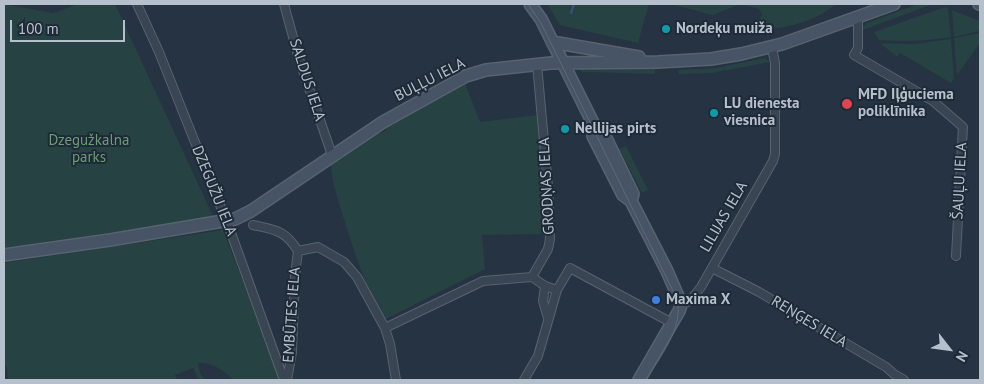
<!DOCTYPE html>
<meta charset="utf-8">
<style>
body{margin:0}
#map{position:relative;width:984px;height:384px;overflow:hidden;background:#253342;font-family:"PT Sans",sans-serif}
canvas{display:block}
.frame{position:absolute;inset:0;border:5px solid #b6c0cc;pointer-events:none}
.north{position:absolute;left:924px;top:324px;width:50px;height:50px;-webkit-text-stroke:4px #1e2a37;paint-order:stroke;rotate:120deg;font-size:14px;font-weight:700;line-height:20px;text-align:center;color:#b6c0cc}
.north::after{content:'';display:block;margin:auto;width:18px;height:22px;background:#b6c0cc;clip-path:polygon(50% 0,100% 100%,50% 72%,0 100%)}
.scale{position:absolute;left:10px;top:20px;width:115px;height:22px;box-sizing:border-box;border:2px solid #b6c0cc;border-top:0;padding-left:6px;font-size:15px;line-height:18px;white-space:nowrap;color:#b6c0cc;-webkit-text-stroke:4px #1e2a37;paint-order:stroke}
</style>
<div id="map">
<canvas width="984" height="384"></canvas>
<div class="frame"></div>
<div class="north">N</div>
<div class="scale">100 m</div>
</div>
<script>
const g = document.querySelector('canvas').getContext('2d');
g.lineJoin = 'round';
function paint(path, color) { g.fillStyle = color; g.fill(path, 'evenodd'); }
function strokePath(path, color, width, dash) { g.strokeStyle = color; g.lineWidth = width; g.lineCap = dash ? 'butt' : 'round'; g.setLineDash(dash || []); g.stroke(path); }
function write(font, color, halo, rows, align = 'center') {
  g.font = font + ' "PT Sans",sans-serif'; g.lineWidth = 4; g.setLineDash([]); g.textBaseline = 'middle'; g.strokeStyle = halo; g.fillStyle = color; for (const [text, x, y, turn = 0] of rows) {
    g.save(); g.translate(x, y); g.rotate((+turn || 0) * Math.PI / 180); g.textAlign = isNaN(turn) ? turn : align; if (halo) g.strokeText(text, 0, 0); g.fillText(text, 0, 0); g.restore();
  }
}
const green = new Path2D(`
 M4 4 53 13 78 4H115L213 216 208 219 4 248Z
 M547 4H649L638 43 560 25Z
 M670 4H838C831 7 829 10 822 14 803 25 775 29 753 31L762 14 759 9 740 4 713 15Z
 M918 4H933L863 30V27L867 23Z
 M945 7 948 8 951 37C926 41 904 42 879 40L874 32Z
 M952 10 980 21V31L954 37Z
 M980 33V43L957 75 954 38Z
 M951 39 954 79 951 83 900 53 897 57 880 43 914 44Z
 M765 58 770 62 712 73 679 74V70L715 68Z
 M582 67 655 69V74L585 72H582L580 68Z
 M465 83 480 122 537 115 547 234 482 235 485 269 386 319C371 311 340 207 334 186 332 179 332 171 330 163L377 133H380L385 131 388 126Z
 M626 146 648 190 642 193 619 149Z
 M223 230 281 380H233C225 370 211 362 198 363L200 373 205 380H199L193 368 175 375 177 380H8L7 368 4 363V263Z`);
const stream = new Path2D(`
 M571 13 574 4`);
const street = new Path2D(`
 M137 4 159 52 230 230 284 380
 M284 4 299 59 332 155
 M858 17V48L854 55 933 101 963 127 956 256
 M253 225C275 230 285 230 298 251
 M298 251 318 247 344 262 357 277 385 328 390 344 396 380
 M712 268 759 292 886 367 894 374 904 380
 M532 277 548 249 550 239 548 186 537 64
 M532 277 545 286 557 290
 M545 286 543 301 548 318
 M681 305 690 301 701 287 773 161 775 154V63L772 48
 M385 328 483 281 532 277
 M287 380 292 352 295 276 298 251
 M524 380 538 356 557 290 570 268 672 323`);
const secondary = new Path2D(`
 M530 4 541 19 594 125 593 136 623 195 631 201 667 271 680 301 681 305 679 311 639 380
 M979 4H980
 M552 42 639 57
 M594 125 603 132 633 194 631 201
 M4 255 110 240 235 219 251 211 383 122 466 76 486 70 551 63 658 62 711 59 741 54 782 44 894 4`);
const tram = new Path2D(`
 M528 4 541 23 677 299C684 328 660 356 646 380`);
const markers = [
 [666,29,5,"#0f9aa8"],
 [847,104,6,"#e0444e"],
 [714,113,5,"#0f9aa8"],
 [565,129,5,"#0f9aa8"],
 [656,300,5,"#3f7fe0"]
];
const poiNames = [
 ["Nordeķu muiža",676,29],
 ["MFD Iļģuciema",858,95],
 ["poliklīnika",858,112],
 ["LU dienesta",724,104],
 ["viesnica",724,121],
 ["Nellijas pirts",575,129],
 ["Maxima X",666,300]
];
const streetNames = [
 ["SALDUS IELA",307,80,72],
 ["BUĻĻU IELA",430,80,-27],
 ["ŠAUĻU IELA",960,181,-87],
 ["GRODŅAS IELA",547,186,-93],
 ["DZEGUŽU IELA",214,191,68],
 ["LILIJAS IELA",724,217,-60],
 ["EMBŪTES IELA",292,315,-86],
 ["REŅĢES IELA",809,322,31]
];
const parkNames = [
 ["Dzegužkalna",89,141],
 ["parks",89,158]
];
paint(green, '#274243');
strokePath(stream, '#38506a', 2.5);
strokePath(street, '#57636f', 10);
strokePath(secondary, '#57636f', 14);
strokePath(street, '#394552', 8);
strokePath(secondary, '#475465', 11);
strokePath(tram, '#5b6979', 1);
for (const [x, y, r, color] of markers) { const dot = new Path2D(); dot.arc(x, y, r, 0, 2 * Math.PI); g.fillStyle = color; g.fill(dot); strokePath(dot, '#1e2a37', 2); }
write('bold 15px', '#b6c0cc', '#1e2a37', poiNames, 'left');
write('15px', '#b6c0cc', '#1e2a37', streetNames);
write('15px', '#6c9e75', '#1e2a37', parkNames);
</script>
